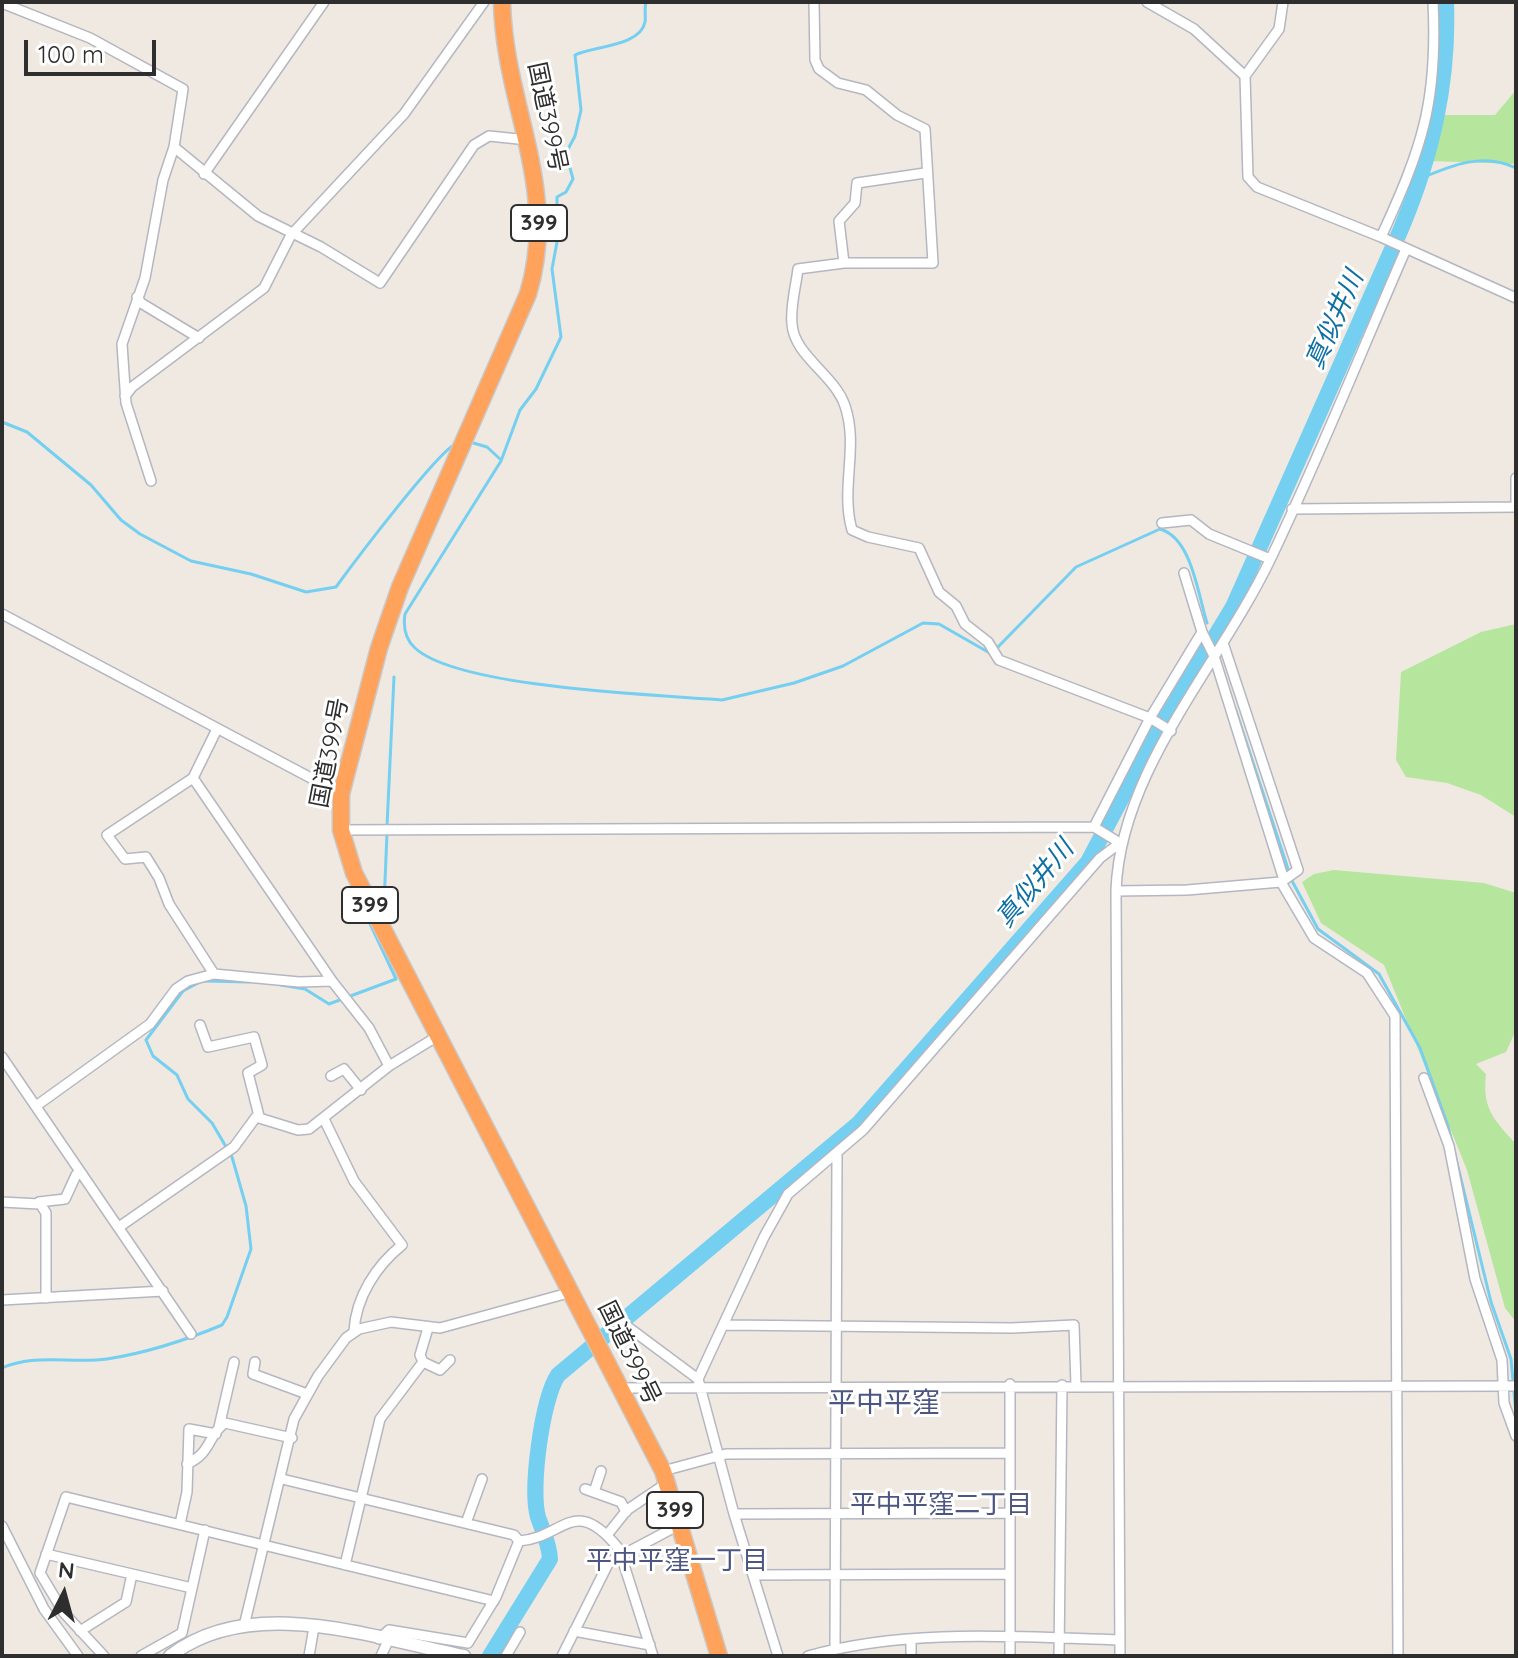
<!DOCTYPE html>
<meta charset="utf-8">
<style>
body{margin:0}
#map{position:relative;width:1518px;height:1658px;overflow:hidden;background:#efe9e1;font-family:Quicksand,sans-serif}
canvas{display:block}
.frame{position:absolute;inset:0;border:4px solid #2e2e2e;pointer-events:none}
.north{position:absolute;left:24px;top:1554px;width:80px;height:80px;-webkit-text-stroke:6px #fff;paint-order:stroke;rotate:6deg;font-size:22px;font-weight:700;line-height:32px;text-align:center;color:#2e2e2e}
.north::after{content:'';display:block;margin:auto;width:28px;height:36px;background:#2e2e2e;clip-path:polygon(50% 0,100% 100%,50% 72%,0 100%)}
.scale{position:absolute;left:24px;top:40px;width:132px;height:36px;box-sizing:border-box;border:4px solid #2e2e2e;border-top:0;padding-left:10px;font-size:24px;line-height:28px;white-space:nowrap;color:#2e2e2e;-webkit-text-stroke:6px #fff;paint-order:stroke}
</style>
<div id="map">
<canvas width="1518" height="1658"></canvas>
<div class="frame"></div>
<div class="north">N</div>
<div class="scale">100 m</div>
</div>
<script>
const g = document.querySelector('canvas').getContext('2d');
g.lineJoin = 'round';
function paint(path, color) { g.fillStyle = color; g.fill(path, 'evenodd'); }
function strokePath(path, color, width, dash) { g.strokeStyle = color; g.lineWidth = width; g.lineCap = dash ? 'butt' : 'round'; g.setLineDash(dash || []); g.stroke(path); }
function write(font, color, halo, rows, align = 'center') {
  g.font = font + ' Quicksand,"Noto Sans JP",sans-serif'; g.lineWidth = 6; g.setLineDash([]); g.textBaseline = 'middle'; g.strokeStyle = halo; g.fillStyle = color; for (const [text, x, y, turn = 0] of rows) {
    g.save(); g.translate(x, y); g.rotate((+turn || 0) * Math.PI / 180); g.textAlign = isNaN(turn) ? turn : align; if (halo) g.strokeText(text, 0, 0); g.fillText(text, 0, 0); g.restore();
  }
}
const green = new Path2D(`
 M1516 90V164L1430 161 1441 115H1495Z
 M1516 624V817L1481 795 1447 783 1406 777 1396 760 1401 672 1481 632Z
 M1334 870 1484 883 1516 893V1030L1506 1052 1476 1064 1486 1074C1482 1108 1493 1119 1516 1144V1322L1505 1308 1467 1170 1384 965 1321 923 1302 882 1314 874Z`);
const stream = new Path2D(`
 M646 2C644 9 646 15 645 22 640 47 592 46 575 55L581 110 575 136 566 153 573 179 566 192 557 197V242L552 269 561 337 536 389 520 410 501 461 405 614C403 627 405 639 415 648 458 688 659 695 722 700L794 683 843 666 923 623 939 624 988 652 997 648 1076 567 1160 529C1192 538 1198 595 1207 623
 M1422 178C1452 165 1484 152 1516 168
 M2 422 27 432 91 485 121 520 140 534 191 561 251 574 306 592 336 587C352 565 442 445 459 442
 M470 442 487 447 500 459
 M1235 708 1289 872
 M387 826 394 677
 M1291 879 1318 929 1379 974 1420 1048 1448 1126 1491 1302 1511 1359 1516 1413
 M380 907 384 905 387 833
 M205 981 249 982
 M281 985 305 989 329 1004 396 979 366 915
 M2 1368C36 1353 72 1364 107 1359 146 1353 186 1340 222 1325L227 1317 251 1249 246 1206 232 1157 212 1123 188 1099 177 1075 153 1056 146 1040 183 991 198 983`);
const river = new Path2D(`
 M490 1656 550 1559C549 1542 543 1532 538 1517 530 1489 542 1399 558 1375L858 1124 1088 862 1150 744 1233 607 1401 229C1432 155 1449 83 1446 2`);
const street = new Path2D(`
 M814 2 815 60 819 69 838 83 866 90 897 115 925 129 933 263H844L798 269C796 286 790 307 792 324 794 356 835 375 845 406 859 447 840 488 852 530L868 537 919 548 939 592 956 606 965 624 988 642 999 660 1150 718 1094 827
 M1147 2 1194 29 1245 76
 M1283 2 1279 29 1245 76 1248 177 1257 187 1381 237 1516 298
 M2 3 90 38 183 89 174 147 258 216 321 247 380 283 474 145 489 136 528 140
 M204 174 324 2
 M1381 237C1422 148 1438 102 1433 2
 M844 263 839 221 855 203 857 183 925 173
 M137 297 141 303 199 338
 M125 396 132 387 264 288 291 235 404 114 484 2
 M151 481 126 403 122 344 145 278 163 180 174 147
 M1292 509 1516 507V478
 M1162 523 1191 520 1209 534 1270 559
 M1184 573 1202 632
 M2 614 341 794
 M1224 646 1298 870 1281 882
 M1171 731 1150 718 1202 632 1214 656 1284 880
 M193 778 332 981 369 1028 389 1066
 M341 830 1094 827 1120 843
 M1116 891 1187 890 1281 882 1314 938 1367 973 1395 1016 1398 1656
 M214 974 169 904 159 878 146 857 125 859 107 835 193 778 217 729
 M200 1025 208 1047 254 1037 262 1065 248 1073 259 1116
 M2 1057 191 1334
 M331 1076 344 1069 361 1090
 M1424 1078 1449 1146 1475 1279 1502 1360 1504 1403 1516 1436
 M36 1106 150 1024 176 989 188 981 214 974 299 982 332 981
 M324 1119 354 1181 402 1245C376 1266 356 1297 354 1331
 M2 1202 39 1204
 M119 1227 234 1147 256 1117 298 1130 309 1129 389 1066 438 1036
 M46 1298V1213L39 1202 65 1199 76 1175 82 1174
 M2 1300 163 1291
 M624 1324 698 1379
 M725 1325 1012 1328 1074 1325 1076 1385
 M428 1328 420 1355 423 1362 440 1370 450 1360
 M255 1362 253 1374 307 1394
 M618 1388 1516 1386
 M219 1427 234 1362
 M187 1464C212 1453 208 1434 225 1423L292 1438
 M663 1471 726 1454 1010 1453
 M282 1479 514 1535 519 1541
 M585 1489 621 1502 626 1512
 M594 1492 601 1471
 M734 1514 1010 1513
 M466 1523 482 1479
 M180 1524 187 1492 189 1429 216 1434
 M2 1526 44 1609 78 1656
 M607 1535 627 1510 667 1483
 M519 1541C564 1538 574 1493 619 1549L653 1656
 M46 1554 192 1588
 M345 1565 380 1419 423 1362
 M753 1575 1010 1574
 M244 1626 294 1419 318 1376 346 1338 359 1329 391 1322 440 1328 572 1292
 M80 1631 126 1602 132 1574
 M574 1631 650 1645
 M379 1639 389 1630 468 1643 496 1597 519 1541
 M835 1649 837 1154
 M104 1656 64 1613 40 1573 66 1497 494 1601
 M141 1656 182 1633 205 1530
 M309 1656 314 1627
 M381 1656 388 1641
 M506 1656 520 1632
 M562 1656 609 1562 679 1525
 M778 1656 734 1514 698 1379 764 1237 788 1194 863 1130 1100 858 1120 843
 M808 1656C907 1628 1018 1637 1120 1640
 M911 1656V1640
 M1010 1656V1384
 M1059 1656 1062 1385
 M1120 1656 1116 891C1120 770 1219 666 1270 560 1319 458 1361 352 1406 249`);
const secondary = new Path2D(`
 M170 1656C252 1593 374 1638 464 1656`);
const highway = new Path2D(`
 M502 2C504 105 560 188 528 294L400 587 379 648 341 794V830L354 873 663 1471 719 1656`);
const shields = [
 [539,223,56],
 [370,905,56],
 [675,1510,56]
];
const shieldNames = [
 ["399",539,223],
 ["399",370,905],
 ["399",675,1510]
];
const streetNames = [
 ["国道399号",547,117,78],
 ["国道399号",330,753,-79],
 ["国道399号",629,1353,64]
];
const waterNames = [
 ["真似井川",1335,320,-66],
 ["真似井川",1035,884,-50]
];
const neighbourhoodNames = [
 ["平中平窪二丁目",941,1505],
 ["平中平窪一丁目",677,1561]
];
const quarterNames = [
 ["平中平窪",884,1404]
];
paint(green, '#b6e59e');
strokePath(stream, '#75cff0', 3);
strokePath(river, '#75cff0', 16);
strokePath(street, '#b4b7c1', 12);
strokePath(secondary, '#b4b7c1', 15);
strokePath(highway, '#c9c9c9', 19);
strokePath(street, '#fff', 9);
strokePath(secondary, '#fff', 12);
strokePath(highway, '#ffa35c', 16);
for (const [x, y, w] of shields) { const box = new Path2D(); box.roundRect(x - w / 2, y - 18, w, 36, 6); g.fillStyle = '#fff'; g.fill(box); strokePath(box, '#2e2e2e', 2); }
write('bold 22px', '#2e2e2e', null, shieldNames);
write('24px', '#2e2e2e', '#fff', streetNames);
write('italic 26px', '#0d6fa3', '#fff', waterNames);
write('26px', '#4d5680', '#fff', neighbourhoodNames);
write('28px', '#4d5680', '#fff', quarterNames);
</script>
